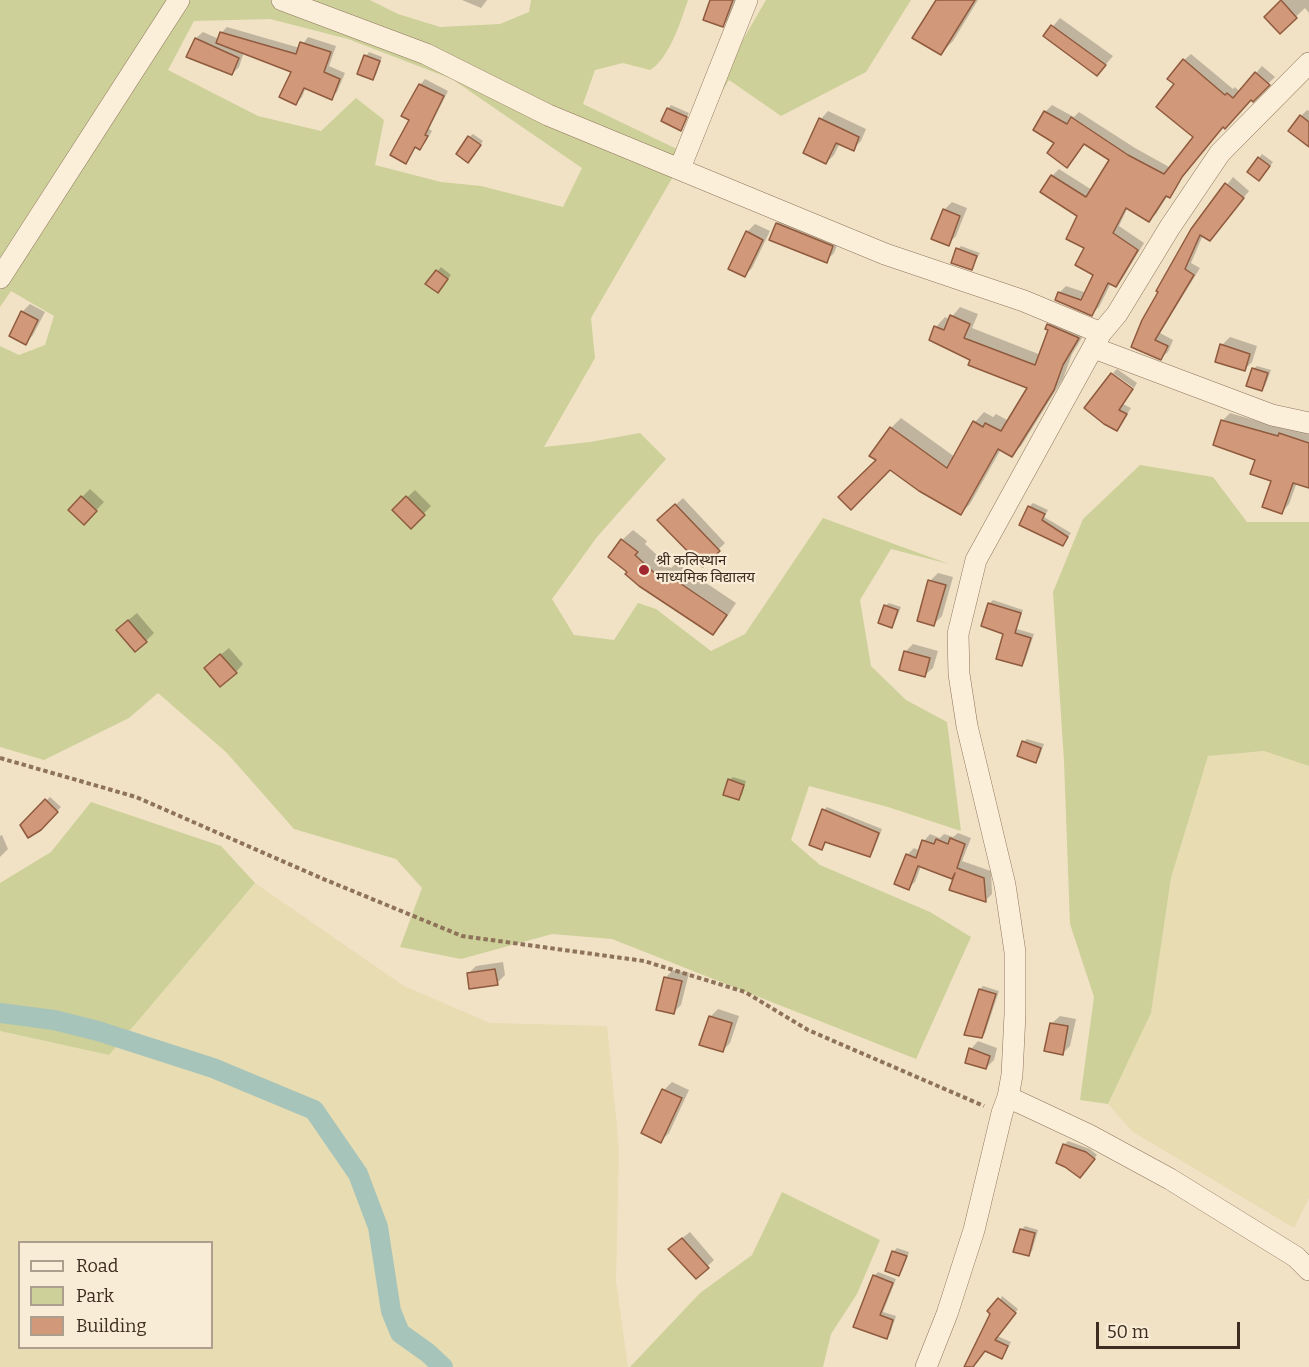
<!DOCTYPE html>
<meta charset="utf-8">
<style>
body{margin:0}
#map{position:relative;width:1309px;height:1367px;overflow:hidden;background:#f1e2c6;font-family:Bitter,serif}
canvas{display:block}
.legend{position:absolute;left:18px;top:1241px;width:195px;height:108px;box-sizing:border-box;background:#f8ecd6;border:2px solid #ad9f8d;margin:0;padding:8px 10px;list-style:none;font-size:18px;color:#3d2c1f}
.legend li{display:flex;align-items:center;gap:12px;height:30px}
.legend b{width:30px;border:2px solid #ad9f8d}
.scale{position:absolute;left:1096px;top:1322px;width:144px;height:27px;box-sizing:border-box;border:3px solid #3d2c1f;border-top:0;padding-left:8px;font-size:18px;line-height:21px;white-space:nowrap;color:#3d2c1f;-webkit-text-stroke:4px #f8ecd6;paint-order:stroke}
</style>
<div id="map">
<canvas width="1309" height="1367"></canvas>
<ul class="legend">
<li><b style="height:8px;background:#fbefda"></b>Road</li>
<li><b style="height:16px;background:#cdd098"></b>Park</li>
<li><b style="height:16px;background:#d19979"></b>Building</li>
</ul>
<div class="scale">50 m</div>
</div>
<script>
const g = document.querySelector('canvas').getContext('2d');
g.lineJoin = 'round';
function paint(path, color) { g.fillStyle = color; g.fill(path, 'evenodd'); }
function strokePath(path, color, width, dash) { g.strokeStyle = color; g.lineWidth = width; g.lineCap = dash ? 'butt' : 'round'; g.setLineDash(dash || []); g.stroke(path); }
function write(font, color, halo, rows, align = 'center') {
  g.font = font + ' Bitter,"Noto Sans Devanagari",serif'; g.lineWidth = 4.5; g.setLineDash([]); g.textBaseline = 'middle'; g.strokeStyle = halo; g.fillStyle = color; for (const [text, x, y, turn = 0] of rows) {
    g.save(); g.translate(x, y); g.rotate((+turn || 0) * Math.PI / 180); g.textAlign = isNaN(turn) ? turn : align; if (halo) g.strokeText(text, 0, 0); g.fillText(text, 0, 0); g.restore();
  }
}
const farmland = new Path2D(`
 M1264 751 1309 766V1198L1294 1228 1133 1132 1108 1104 1151 1013 1171 878 1208 756Z
 M255 883 404 986 490 1023 607 1026 619 1148 616 1281 628 1367H0V1031L109 1055ZM20 1242H212V1348H20Z`);
const green = new Path2D(`
 M0 0H370L398 14 440 27 500 24 529 12 531 0H688C681 21 669 59 650 70L623 63 595 70 583 104 679 150 766 0H911L866 72 781 116 729 80 591 318 595 358 544 447 590 442 640 433 666 459 597 537 552 599 574 635 614 640 638 603 656 609 711 651 745 634 823 518 949 564 891 549 860 600 871 666 906 700 947 722 961 831 888 807 809 786 791 840 820 865 930 912 971 937 916 1059 612 939 552 934 461 959 400 947 422 888 396 859 294 829 226 752 158 693 129 718 44 760 0 747V346L19 355 45 345 54 316 11 291 0 307ZM270 19 348 39 452 79 582 168 563 207 481 186 441 182 375 165 384 120 356 98 321 131 258 116 168 70 194 21Z
 M1140 465 1213 477 1247 522H1309V766L1264 751 1208 756 1171 878 1151 1013 1108 1104 1080 1100 1094 997 1070 924 1064 761 1053 592 1083 519Z
 M91 802 221 846 255 883 109 1055 0 1031V883L51 852Z
 M782 1192 880 1240 857 1294 831 1334 823 1367H630L700 1293 752 1255Z`);
const shadow = new Path2D(`
 M462 0H487L481 8Z
 M712 0H736L728 20 722 25Z
 M937 0H978L953 41 941 53Z
 M1283 0H1309V13L1305 8 1280 32 1266 17Z
 M1060 18 1113 56 1097 75 1045 36Z
 M227 27 300 48 308 37 336 46 329 66 345 73 337 92 331 98 306 87 302 97 296 103 293 71 244 52 239 67 232 74 196 38 203 32 219 39 221 33Z
 M369 52 382 57 376 75 372 78 366 56Z
 M1191 54 1233 89 1235 87 1240 92 1262 66 1275 77 1224 126 1188 168 1176 189 1169 196 1168 195 1156 214 1149 220 1128 207 1119 226 1144 243 1122 279 1115 285 1111 283 1099 307 1092 314 1059 293 1066 286 1087 293 1095 274 1086 247 1079 216 1052 176 1059 169 1092 190 1111 160 1085 143 1067 166 1057 142 1035 129 1045 112 1052 105 1074 117 1079 112 1135 148 1171 168 1195 137 1176 84 1184 60Z
 M425 79 448 91 429 129 432 131 425 143 420 148 417 146 406 162 411 120 403 115 420 85Z
 M671 105 689 113 681 129 668 109Z
 M1307 110 1309 111V140L1301 116Z
 M828 111 866 129 861 141 853 149 840 143 834 155 826 163 821 119Z
 M473 134 483 141 472 158 469 137Z
 M1262 154 1273 162 1263 176 1259 158Z
 M1233 177 1249 191 1210 240 1203 235 1191 263 1200 268 1160 333 1173 340 1168 352 1161 358 1133 346 1192 230Z
 M952 202 967 208 956 236 948 244 944 210Z
 M785 216 840 238 834 253 826 261 777 223Z
 M755 224 770 231 752 268 744 276 747 232Z
 M961 246 980 253 971 268 958 249Z
 M441 267 451 275 441 288 427 284Z
 M30 304 45 312 33 335 26 343 22 312Z
 M960 307 978 314 972 328 1041 355 1050 329 1048 325 1058 316 1088 328 1072 354 1063 379 1021 446 1011 455 1001 449 970 504 961 513 878 460 891 428 901 418 955 457 975 422 984 412 993 417 996 414 1009 421 1030 387 930 339 936 327 945 317 950 319Z
 M1230 337 1257 346 1252 362 1244 370 1222 345Z
 M1257 366 1271 370 1265 386 1262 390 1253 369Z
 M1117 369 1137 383 1134 388 1113 373Z
 M1111 375 1132 390 1123 404 1131 408 1117 430Z
 M1230 413 1285 429 1288 426 1309 433V484L1297 482 1289 504 1282 512 1272 480 1257 459 1222 421Z
 M90 489 104 502 84 523 82 497Z
 M415 490 431 506 411 527 394 510Z
 M683 498 725 543 703 565 659 520Z
 M1033 503 1048 510 1044 517 1071 533 1063 544 1029 507Z
 M633 530 647 541 645 544 671 568 676 563 736 603 723 623 713 633 639 585 622 540Z
 M938 573 953 577 942 616 934 624 930 581Z
 M993 600 1023 610 1017 629 1034 634 1025 661 1022 665 989 604Z
 M889 603 901 607 895 622 892 626 885 606Z
 M137 613 154 633 146 641 126 622Z
 M913 644 938 651 933 668 925 675 905 652Z
 M229 648 243 664 236 672 214 660Z
 M1027 739 1044 744 1039 758 1035 761 1023 742Z
 M733 777 746 781 742 795 738 798 729 780Z
 M50 797 61 807 40 829 21 825Z
 M827 807 882 829 873 852 869 855 827 841 822 849 824 810Z
 M958 833 971 838 962 861 991 871 992 894 986 900 951 889 956 873 952 877 921 866 915 882 908 888 907 855 914 848 920 851 924 841 930 834 940 838 944 834 953 837Z
 M2 835 8 849 0 857V836Z
 M503 962 505 975 497 983 468 974 476 966Z
 M673 970 689 973 681 1005 673 1013 665 978Z
 M983 986 999 991 985 1033 982 1037 980 989Z
 M718 1009 739 1016 730 1043 722 1051 710 1017Z
 M1060 1016 1076 1019 1070 1046 1062 1054 1052 1023Z
 M978 1041 997 1048 994 1060 986 1068 971 1049Z
 M672 1082 689 1090 669 1133 661 1141 664 1090Z
 M1068 1141 1090 1149 1097 1155 1083 1173 1066 1166 1064 1145Z
 M1025 1226 1038 1230 1032 1251 1028 1255 1021 1230Z
 M690 1232 714 1260 696 1277 677 1242Z
 M897 1248 909 1252 902 1271 898 1275 887 1270 894 1251Z
 M878 1272 896 1279 883 1312 896 1316 890 1334 887 1337 855 1326 874 1276Z
 M1002 1296 1018 1309 997 1336 1011 1342 1005 1354 1002 1357 986 1350 972 1367H965Z`);
const canal = new Path2D(`
 M0 1013 54 1020 98 1031 213 1068 314 1110 358 1174 378 1227 391 1311 400 1333 428 1353 443 1367`);
const building = new Path2D(`
 M710 0H733L723 27 703 20Z
 M936 0H975L941 55 912 38Z
 M1281 0 1297 18 1280 34 1264 17Z
 M1051 25 1106 65 1097 76 1043 36Z
 M220 32 296 54 300 42 331 52 324 72 340 79 332 100 304 88 296 105 279 97 291 72 216 43Z
 M195 38 239 58 232 75 186 57Z
 M364 55 380 61 373 80 357 74Z
 M1183 59 1225 95 1227 93 1233 98 1255 72 1270 85 1253 102 1251 100 1225 129 1223 127 1182 177 1170 198 1166 196 1149 222 1126 208 1113 233 1138 250 1116 287 1108 283 1092 316 1055 300 1058 292 1081 300 1093 275 1075 265 1084 248 1066 239 1077 216 1040 192 1051 175 1086 197 1109 160 1084 144 1067 168 1047 153 1054 143 1033 130 1044 111 1067 124 1071 117 1128 155 1164 174 1193 137 1156 107 1174 84 1167 79Z
 M419 84 444 96 425 135 428 136 420 150 415 147 406 164 390 155 409 120 401 116Z
 M667 108 687 117 681 131 661 121Z
 M1300 115 1309 122V147L1288 131Z
 M819 118 859 137 854 151 836 143 826 164 803 153Z
 M468 136 481 145 468 163 456 154Z
 M1258 157 1270 166 1259 181 1247 172Z
 M1225 183 1244 198 1210 241 1200 235 1185 269 1194 275 1155 340 1168 346 1161 360 1131 347 1142 320 1158 292 1156 291 1191 229Z
 M943 209 960 216 949 246 931 239Z
 M776 223 833 246 827 263 769 240Z
 M746 231 763 240 745 277 728 269Z
 M956 248 977 256 972 270 951 263Z
 M436 270 448 279 438 293 425 284Z
 M21 311 38 320 26 345 9 336Z
 M950 315 970 324 964 338 1035 365 1048 330 1045 329 1047 324 1079 338 1063 365 1054 390 1012 457 998 449 961 515 919 491 890 470 851 510 838 497 876 460 869 456 890 427 947 468 973 421 983 427 985 423 1001 431 1027 388 968 365 970 360 929 340 934 326 944 330Z
 M1220 344 1250 354 1245 371 1215 362Z
 M1252 368 1268 373 1262 391 1246 386Z
 M1111 373 1133 389 1119 410 1127 414 1117 431 1104 424 1084 408Z
 M1221 420 1278 436 1279 433 1309 443V488L1293 483 1282 514 1262 507 1271 481 1250 474 1255 460 1213 445Z
 M81 496 97 511 84 525 68 510Z
 M406 496 425 515 411 529 392 510Z
 M675 504 720 551 703 567 657 520Z
 M1028 506 1045 514 1042 520 1068 537 1063 546 1019 525Z
 M621 539 638 552 635 555 661 579 665 573 727 615 713 635 639 586 625 574 627 572 608 557Z
 M928 580 946 585 934 626 917 621Z
 M988 603 1021 613 1015 633 1031 638 1022 666 996 659 1003 634 981 626Z
 M884 605 898 610 892 628 878 623Z
 M128 620 147 642 135 652 116 630Z
 M904 651 930 658 925 677 899 670Z
 M220 654 237 673 220 687 204 668Z
 M1022 741 1041 748 1036 763 1017 756Z
 M728 779 744 785 739 800 723 795Z
 M45 799 58 812 41 830 28 838 20 825Z
 M822 809 879 833 870 857 825 842 822 850 809 845Z
 M950 838 965 844 957 868 984 878 986 902 949 890 955 873 952 879 918 866 909 890 894 884 906 854 916 858 922 840 934 844 936 839 948 844Z
 M495 969 498 985 469 989 467 973Z
 M664 977 682 981 674 1014 656 1010Z
 M979 989 996 994 982 1038 964 1035Z
 M709 1016 732 1023 723 1052 699 1045Z
 M1050 1023 1068 1026 1063 1055 1044 1051Z
 M969 1048 990 1056 986 1069 965 1063Z
 M662 1089 682 1098 661 1143 641 1133Z
 M1063 1144 1086 1152 1095 1159 1080 1178 1065 1167 1056 1163Z
 M1020 1229 1035 1233 1029 1256 1013 1252Z
 M682 1238 709 1268 696 1279 668 1249Z
 M892 1251 907 1256 899 1276 885 1271Z
 M873 1275 893 1283 880 1315 893 1320 887 1339 853 1327Z
 M998 1298 1016 1313 995 1340 1008 1346 1002 1359 985 1351 973 1367H964L990 1314 987 1311Z`);
const path = new Path2D(`
 M0 758 136 797 321 878 462 936 644 961 745 992 808 1030 984 1106`);
const minor = new Path2D(`
 M282 0 426 54 548 115 885 254 1024 301 1101 333
 M680 168 747 0
 M0 278 179 0
 M1094 348 1272 415 1309 423
 M1008 1097 1089 1135 1170 1179 1296 1257 1309 1270
 M926 1367 947 1314 974 1230 1002 1113 1008 1097 1012 1075 1015 1014V952L1005 885 967 726 959 674 958 634 976 560 1101 333 1117 314 1170 227 1220 153 1309 63`);
const markers = [
 [644,570,6,"#a1262e"]
];
const poiNames = [
 ["श्री कलिस्थान",656,561],
 ["माध्यमिक विद्यालय",656,578]
];
paint(farmland, '#e7dcb2');
paint(green, '#cdd098');
paint(shadow, '#0003');
strokePath(canal, '#a7c4ba', 20);
paint(building, '#d19979');
strokePath(building, '#8f5a3e', 1.5);
strokePath(minor, '#8e735a', 22);
strokePath(path, '#8e735a', 4, [4.5, 3]);
strokePath(minor, '#fbefda', 21);
for (const [x, y, r, color] of markers) { const dot = new Path2D(); dot.arc(x, y, r, 0, 2 * Math.PI); g.fillStyle = color; g.fill(dot); strokePath(dot, '#f8ecd6', 2); }
write('15px', '#3d2c1f', '#f8ecd6', poiNames, 'left');
</script>
